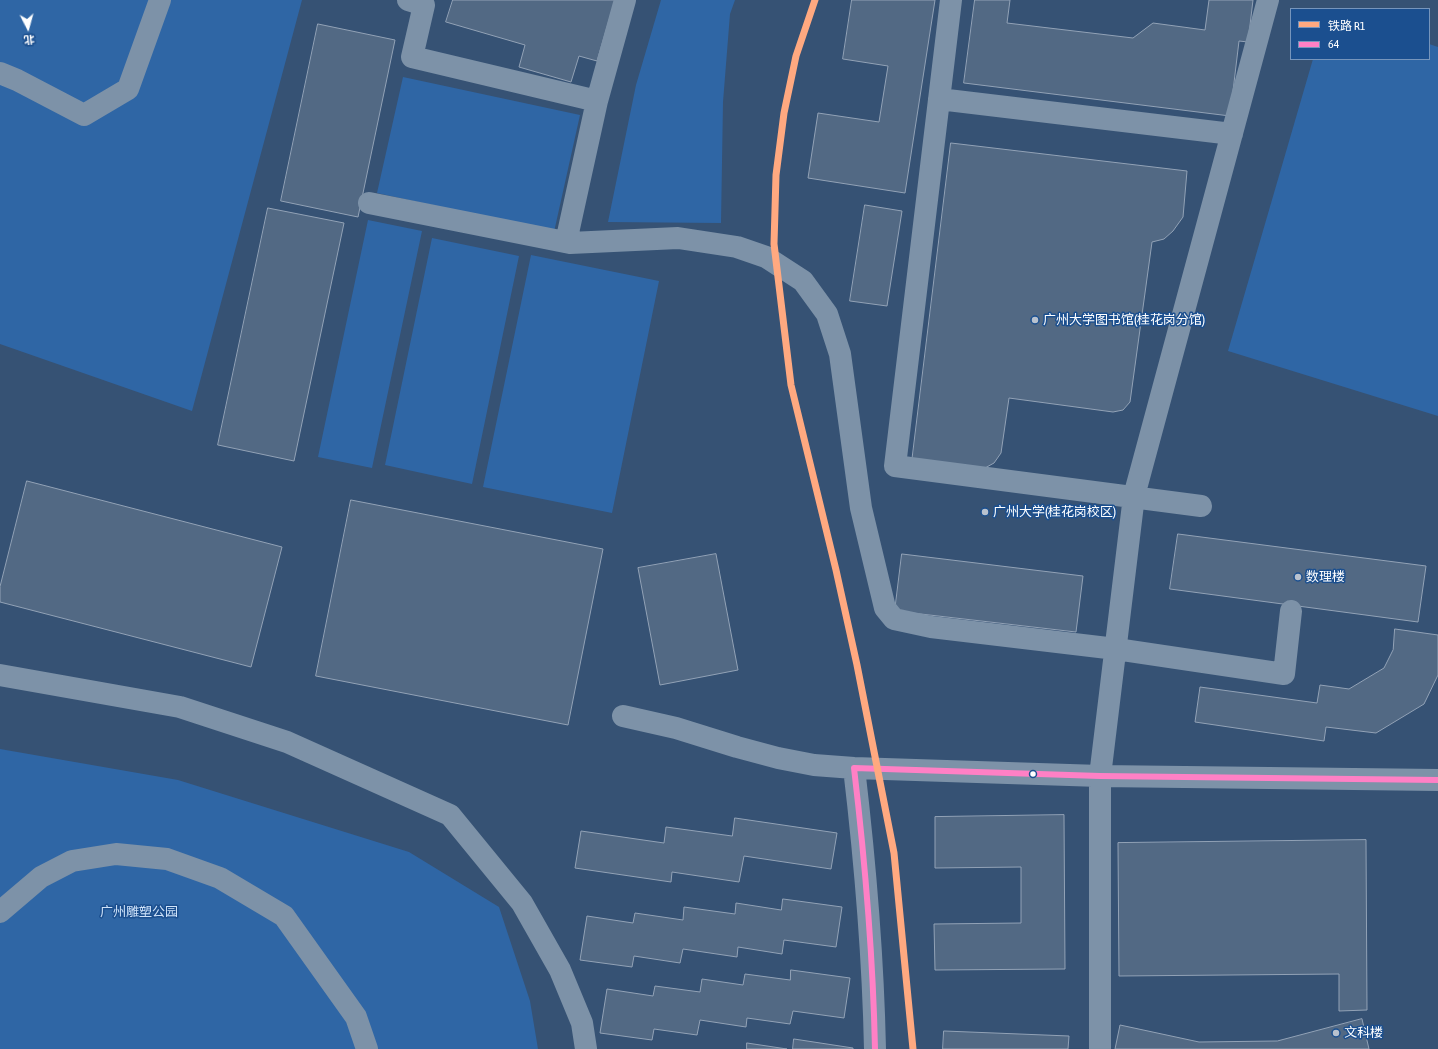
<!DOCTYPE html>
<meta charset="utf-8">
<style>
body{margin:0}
#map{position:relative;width:1438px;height:1049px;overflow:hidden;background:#365274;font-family:"Asap Condensed","Noto Sans SC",sans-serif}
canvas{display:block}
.legend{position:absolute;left:1290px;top:8px;width:140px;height:52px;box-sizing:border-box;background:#1b4f8f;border:1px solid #7695bc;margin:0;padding:5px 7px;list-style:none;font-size:12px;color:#fff}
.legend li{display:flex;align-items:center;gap:8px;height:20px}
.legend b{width:20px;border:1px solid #7695bc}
.north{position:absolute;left:8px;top:8px;width:40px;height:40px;-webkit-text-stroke:3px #1b4f8f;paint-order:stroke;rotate:174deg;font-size:11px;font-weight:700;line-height:16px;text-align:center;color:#fff}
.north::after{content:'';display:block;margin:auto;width:14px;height:18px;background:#fff;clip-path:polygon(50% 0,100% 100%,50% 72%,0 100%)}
</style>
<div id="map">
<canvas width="1438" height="1049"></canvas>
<ul class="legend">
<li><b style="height:5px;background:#ffa980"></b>铁路 R1</li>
<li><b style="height:5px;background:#ff80c5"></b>64</li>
</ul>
<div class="north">北</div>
</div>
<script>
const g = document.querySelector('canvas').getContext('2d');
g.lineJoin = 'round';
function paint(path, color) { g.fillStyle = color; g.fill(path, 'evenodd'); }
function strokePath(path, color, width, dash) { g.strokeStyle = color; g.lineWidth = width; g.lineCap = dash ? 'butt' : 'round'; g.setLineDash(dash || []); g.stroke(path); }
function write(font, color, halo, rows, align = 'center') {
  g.font = font + ' "Asap Condensed","Noto Sans SC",sans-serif'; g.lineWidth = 3; g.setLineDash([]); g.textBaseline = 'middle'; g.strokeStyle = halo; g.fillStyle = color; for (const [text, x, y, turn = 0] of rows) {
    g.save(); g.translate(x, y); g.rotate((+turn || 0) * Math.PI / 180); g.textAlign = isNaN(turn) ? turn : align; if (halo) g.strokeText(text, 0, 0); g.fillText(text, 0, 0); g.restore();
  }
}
const green = new Path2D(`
 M0 0H302L192 411 0 344Z
 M661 0H735L730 14 723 102 721 223 608 222 636 85Z
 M1429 44 1438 47V416L1228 351 1313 59H1429Z
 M403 77 580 115 554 232 377 193Z
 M368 220 422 231 372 468 318 457Z
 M432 238 519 256 472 484 385 465Z
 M531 255 659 281 612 513 483 487Z
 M0 749 178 780 409 852 499 907 530 1001 538 1049H0Z`);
const building = new Path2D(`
 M453 0H615L597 61 579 56 571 82 519 67 525 45 446 22Z
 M852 0H935L905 193 808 178 818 113 879 122 888 66 843 59Z
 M975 0H1010L1007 23 1133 38 1153 23 1205 30 1209 0H1253L1248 42 1239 41 1230 116 964 83Z
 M318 24 395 40 358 217 281 201Z
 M951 143 1187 171 1183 217 1173 231 1164 239 1152 242 1130 402 1123 410 1113 412 1009 398 1001 453 994 463 985 468 912 462Z
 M865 205 902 211 887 306 850 301Z
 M268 208 344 223 294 461 218 445Z
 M27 481 282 547 251 667 0 602V587Z
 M351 500 603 549 568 725 316 676Z
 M1178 534 1426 566 1418 622 1170 589Z
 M716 554 738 670 660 685 638 568Z
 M902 554 1083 576 1076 632 895 611Z
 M1395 629 1438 635V675L1424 704 1376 733 1326 727 1324 741 1195 722 1200 687 1317 703 1320 685 1349 689 1384 668 1393 650Z
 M1064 815 1065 969 935 970 934 924 1021 923V867L935 868V817Z
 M735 818 837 833 831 869 744 856 739 882 672 872 671 882 575 868 581 831 664 843 666 827 732 836Z
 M1366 840 1367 1010 1339 1011V974L1119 976 1118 843Z
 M783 899 842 907 836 947 784 940 782 954 738 947 737 957 683 949 680 963 634 956 632 967 580 960 587 916 633 923 635 913 683 920 684 907 735 914 736 903 781 910Z
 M791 970 850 978 844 1018 793 1011 790 1024 747 1018 746 1027 700 1020 697 1035 654 1029 652 1040 600 1033 607 989 653 996 655 986 700 992 702 979 743 985 745 974 790 980Z
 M1362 1019 1369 1049H1115L1120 1025 1199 1042 1277 1041Z
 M944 1031 1069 1036 1068 1049H943Z
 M794 1039 853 1048V1049H793Z
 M747 1043 787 1049H747Z`);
const minor = new Path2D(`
 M408 0 424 5 412 57 597 101 566 242
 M951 0 895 466 1201 506
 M0 73 17 80 84 115 128 89 160 0
 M939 99 1232 134
 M597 101 625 0
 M369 203 570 243 678 238 737 247 766 257 803 281 827 314 840 354 861 508 885 608 894 619 931 627 1116 649 1284 674 1291 611
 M0 675 180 707 287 742 450 815 522 903 560 970 582 1023 586 1049
 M623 716 676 728 737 747 778 758 814 765 854 768 1100 776 1438 780
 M854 768C865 861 873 955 875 1049
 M0 912 41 877 72 861 116 854 167 859 220 878 284 916 356 1017 367 1049
 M1100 1049V776L1134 496 1268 0`);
const bus1 = new Path2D(`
 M875 1049C873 955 865 861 854 768L1100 776 1438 780`);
const rail1 = new Path2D(`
 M815 0 796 56 784 113 776 175 774 244 791 385 836 570 857 665 894 853 913 1049`);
const markers = [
 [1035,320,4,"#b9c2ce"],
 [985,512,4,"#b9c2ce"],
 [1298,577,4,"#b9c2ce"],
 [1033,774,3.5,"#fff"],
 [1336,1033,4,"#b9c2ce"]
];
const poiNames = [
 ["广州大学图书馆(桂花岗分馆)",1043,320],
 ["广州大学(桂花岗校区)",993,512],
 ["数理楼",1306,577],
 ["文科楼",1344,1033]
];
const parkNames = [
 ["广州雕塑公园",139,912]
];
paint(green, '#2f66a5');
paint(building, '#526984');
strokePath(building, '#92a2b6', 1);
strokePath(minor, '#7d92a8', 22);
strokePath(bus1, '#ff80c5', 6);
strokePath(rail1, '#ffa980', 7);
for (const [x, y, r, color] of markers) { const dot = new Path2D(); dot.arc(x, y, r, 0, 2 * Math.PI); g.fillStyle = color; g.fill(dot); strokePath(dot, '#1b4f8f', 1.5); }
write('13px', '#fff', '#1b4f8f', poiNames, 'left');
write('13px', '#cfe3fa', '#1b4f8f', parkNames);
</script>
